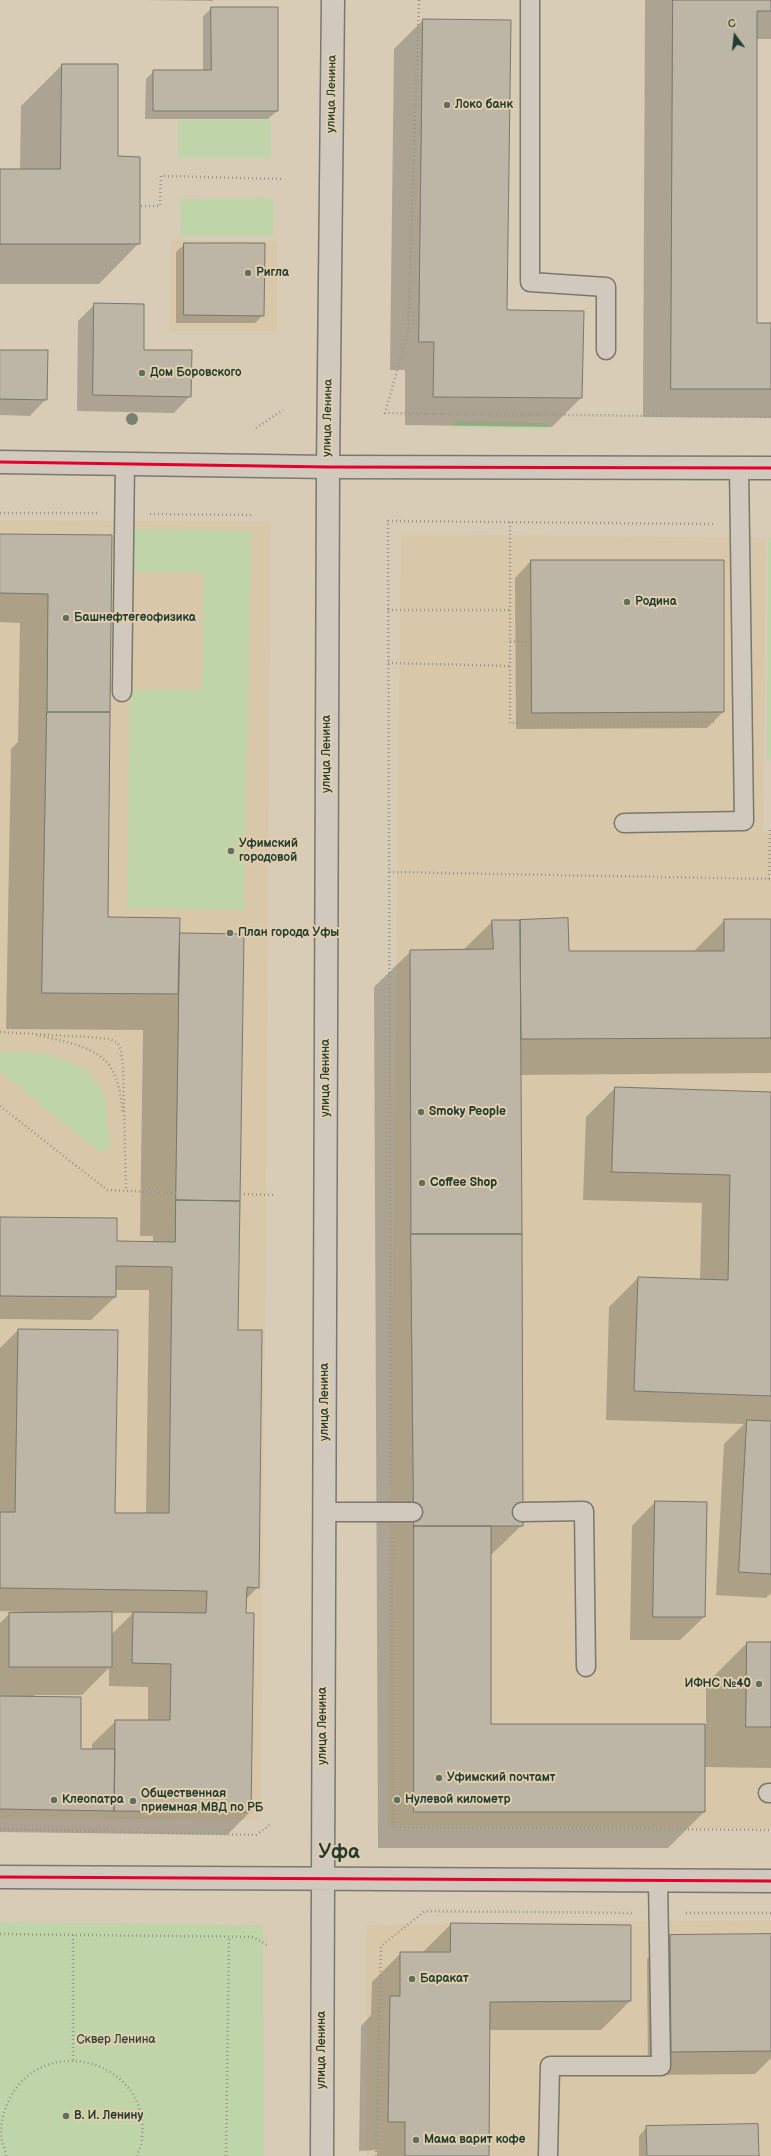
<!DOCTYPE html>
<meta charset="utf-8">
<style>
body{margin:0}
#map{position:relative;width:771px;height:2156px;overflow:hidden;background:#d8ccb7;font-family:"Balsamiq Sans",sans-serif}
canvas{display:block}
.north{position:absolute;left:715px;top:16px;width:40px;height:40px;-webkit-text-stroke:3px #e2ceac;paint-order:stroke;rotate:345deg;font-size:11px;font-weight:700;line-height:16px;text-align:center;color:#1f3d34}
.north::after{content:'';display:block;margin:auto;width:14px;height:18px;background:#1f3d34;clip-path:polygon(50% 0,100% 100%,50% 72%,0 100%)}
</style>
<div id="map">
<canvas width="771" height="2156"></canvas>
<div class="north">С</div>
</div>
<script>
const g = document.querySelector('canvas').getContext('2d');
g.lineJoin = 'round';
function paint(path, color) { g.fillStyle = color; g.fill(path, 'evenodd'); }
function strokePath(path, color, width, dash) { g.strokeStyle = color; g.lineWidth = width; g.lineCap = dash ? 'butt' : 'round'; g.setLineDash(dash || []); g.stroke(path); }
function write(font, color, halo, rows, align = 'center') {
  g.font = font + ' "Balsamiq Sans",sans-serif'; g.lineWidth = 4; g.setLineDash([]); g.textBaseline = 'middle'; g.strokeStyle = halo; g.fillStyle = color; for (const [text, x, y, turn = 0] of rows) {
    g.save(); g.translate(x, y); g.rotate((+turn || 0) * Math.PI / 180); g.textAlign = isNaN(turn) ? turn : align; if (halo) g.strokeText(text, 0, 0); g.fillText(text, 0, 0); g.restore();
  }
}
const built = new Path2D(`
 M170 240 277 241V331H169Z
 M0 520 271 522 261 1820 0 1818Z
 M401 534 766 538 763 832H771V1829L387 1825Z
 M771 1920V2156H366L367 1925Z`);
const green = new Path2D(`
 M178 120H271V158H178Z
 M273 198V236H181L180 199Z
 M453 421 550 423 549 429 452 428Z
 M133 529 251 531 244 910 127 908 130 690H202L204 573 132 572Z
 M768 537 771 538V758L767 762Z
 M0 1051 48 1054 84 1067 105 1095 110 1150H98L0 1072Z
 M0 1922 263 1925 264 2156H0Z`);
const shadow = new Path2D(`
 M144 0H214L213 1Z
 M645 0H771V39H756V324H771V418L643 417Z
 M212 8H277V111L268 119H145L146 79 154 71H203V16Z
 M423 20 506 311 581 398 552 427 405 425V370H390L394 49Z
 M62 65 117 157 139 243 99 284H0V170H20L21 106Z
 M185 244 263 315 255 323H176V252Z
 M95 304 190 396 174 413 77 411 78 321Z
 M0 351 46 399 30 416 0 415Z
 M0 535 111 536 107 918 179 934 243 935 237 1331 258 1587 245 1600 250 1812 227 1835 0 1832V1623L9 1614H25V1612L0 1611V1348L18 1330 114 1514H146L149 1290H115V1297L91 1320 0 1319V1218L116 1242H153V1236H140L143 1030 6 1029 11 749 18 742 20 623 0 622ZM111 1613H133L111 1635ZM109 1668V1686L148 1687V1721H116L92 1744V1750H80L34 1695H82Z
 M531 561 723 712 707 728 516 729 515 578Z
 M568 919V952H693L725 920H771V1073L520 1075 522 1525 490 1556V1725H706V1684L747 1643H771V1768L704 1767V1812L668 1848H378L374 987 411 951 463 950 493 921Z
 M615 1088 771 1093V1593L766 1598 716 1595 724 1444 744 1424 606 1420 609 1307 638 1278 700 1280 702 1203 583 1200 586 1117Z
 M655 1502 706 1503 704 1617 680 1640H630L632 1526Z
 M451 1924 630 1926V2001L601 2030H489L488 2156H377V2150L359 2151 361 2026 371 2015 372 1982 401 1953H422Z
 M771 1935V2058L755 2074 648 2075 647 1959 670 1936Z
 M647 2127 758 2156H639V2136Z`);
const building = new Path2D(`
 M673 0H771V11H757V323H771V389H671Z
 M211 7H278V111H153V70H211Z
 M423 19 511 20 507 310 584 311 582 398 433 397 434 342H419Z
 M62 64H118V156L140 157V244H0V169H60Z
 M184 243H265L264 316 184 315Z
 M94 303 144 304V350H192L191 397 93 395Z
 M0 350H48L47 400 0 399Z
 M0 534 112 535 110 712H47L48 594 0 593Z
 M531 560H724V712L532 713Z
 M47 712H110L108 917 180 918 178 994 42 993Z
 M568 918 569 951H724V919H771V1038L521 1039 520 920Z
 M492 920H520L522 1234H411L410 950 493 949Z
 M180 933 244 934 240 1201 176 1200Z
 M615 1087 771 1092V1396L634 1391 638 1277 728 1280 730 1175 612 1172Z
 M176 1200 240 1201 238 1330H262L259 1588 247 1587 246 1613H254L251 1812 114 1811 115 1720H170L171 1664 132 1663 133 1612 206 1613 207 1591 0 1588V1512H15L18 1329 118 1330 115 1513H169L172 1267 116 1266V1297L0 1296V1217L117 1218V1241L175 1242Z
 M411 1234H522L523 1526H414Z
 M747 1420 771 1421V1574L739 1572Z
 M655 1501 707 1502 705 1617H653Z
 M414 1526H491V1724H705V1812H414Z
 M112 1612V1667H9V1613Z
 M747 1642H771V1727H746Z
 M0 1696 81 1697V1749H115L114 1811 0 1809Z
 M451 1923 631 1925V2001L490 2002 489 2156H405V2122H388L390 1996H400V1952H450Z
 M771 1934V2051L671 2052 670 1935Z
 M758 2124 759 2156H647L646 2126Z`);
const path = new Path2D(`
 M419 0 408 333 385 413 771 417
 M141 206H160L161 176 284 179
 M256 428 283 410
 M0 513H97
 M150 514 253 515
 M510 522V723L716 722
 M388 610H510
 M510 641 531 643
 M388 663 510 666
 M389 872 771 879
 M769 879 770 830
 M0 1032 88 1037 110 1039 118 1043 121 1051 123 1067 126 1190
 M36 1035C60 1041 97 1045 111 1068 119 1080 121 1099 123 1113
 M0 1106 107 1190 176 1193
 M240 1194 273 1195
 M391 1485 388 521 713 524
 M392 1538 393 1827 771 1830
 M0 1829 256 1835 271 1824
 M686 1913H771
 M0 1934 253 1937 267 1945
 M73 1935V2060
 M6 2156C5 2149 2 2142 1 2135 0 2123 4 2111 9 2100 43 2030 151 2061 142 2138 142 2144 139 2150 137 2156
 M226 2156 229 1937
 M376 2156 381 1946 425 1911 633 1913`);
const service = new Path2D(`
 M530 0V282L606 287V350
 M122 692 125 465
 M624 823 744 821 739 468
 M324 1512H413
 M522 1512 584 1511 586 1667
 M768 1793H771
 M548 2156 550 2066H661L658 1880`);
const tertiary = new Path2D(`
 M0 462 328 467 771 468`);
const secondary = new Path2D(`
 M0 1877 771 1881
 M322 2156 328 467 333 0`);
const bus1 = new Path2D(`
 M0 462 328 467 771 468
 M0 1877 771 1881`);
const trees = [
 [132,419]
];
const markers = [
 [447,105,4,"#606f62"],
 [248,273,4,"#606f62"],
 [142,373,4,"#606f62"],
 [627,602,4,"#606f62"],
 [66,618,4,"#606f62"],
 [231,851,4,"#606f62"],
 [230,933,4,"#606f62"],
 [421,1112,4,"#606f62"],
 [422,1183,4,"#606f62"],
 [759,1684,4,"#606f62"],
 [439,1778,4,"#606f62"],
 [54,1800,4,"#606f62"],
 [397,1800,4,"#606f62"],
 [133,1801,4,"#606f62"],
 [412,1979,4,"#606f62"],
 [66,2116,4,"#606f62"],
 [416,2140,4,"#606f62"]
];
const streetNames = [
 ["улица Ленина",332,94,-89],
 ["улица Ленина",328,418,-89],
 ["улица Ленина",327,754,-90],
 ["улица Ленина",326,1078,-90],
 ["улица Ленина",325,1402,-90],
 ["улица Ленина",323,1726,-90],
 ["улица Ленина",322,2050,-90]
];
const poiNames = [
 ["Локо банк",455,105],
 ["Ригла",256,273],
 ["Дом Боровского",150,373],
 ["Родина",635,602],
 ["Башнефтегеофизика",74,618],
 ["Уфимский",239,844],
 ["городовой",239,858],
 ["План города Уфы",238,933],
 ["Smoky People",429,1112],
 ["Coffee Shop",430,1183],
 ["ИФНС №40",751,1684,"right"],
 ["Уфимский почтамт",447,1778],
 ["Общественная",141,1794],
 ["приемная МВД по РБ",141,1808],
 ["Клеопатра",62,1800],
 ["Нулевой километр",405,1800],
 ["Баракат",420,1979],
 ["В. И. Ленину",74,2116],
 ["Мама варит кофе",424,2140]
];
const parkNames = [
 ["Сквер Ленина",116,2040]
];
const townNames = [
 ["Уфа",339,1853]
];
paint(built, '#d8c8a9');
paint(green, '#bfd4a8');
paint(shadow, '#0003');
paint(building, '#bdb5a5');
strokePath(building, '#78786d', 1);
strokePath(service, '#78786d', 21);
strokePath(tertiary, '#78786d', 25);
strokePath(secondary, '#78786d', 25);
strokePath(path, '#97968c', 2.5, [1, 3]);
strokePath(service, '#d1c9bd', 18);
strokePath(tertiary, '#d1c9bd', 22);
strokePath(secondary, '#d1c9bd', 22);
strokePath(bus1, '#e4002b', 3);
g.fillStyle = '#768272';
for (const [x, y] of trees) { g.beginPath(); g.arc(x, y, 6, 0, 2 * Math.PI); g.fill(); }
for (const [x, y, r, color] of markers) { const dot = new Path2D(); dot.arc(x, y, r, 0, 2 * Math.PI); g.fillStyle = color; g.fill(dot); strokePath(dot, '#e2ceac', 1.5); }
write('12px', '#1f3d34', '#e2ceac', streetNames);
write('bold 12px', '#1f3d34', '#e2ceac', poiNames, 'left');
write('12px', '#264539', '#e2ceac', parkNames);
write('bold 20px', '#1f3d34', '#e2ceac', townNames);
</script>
